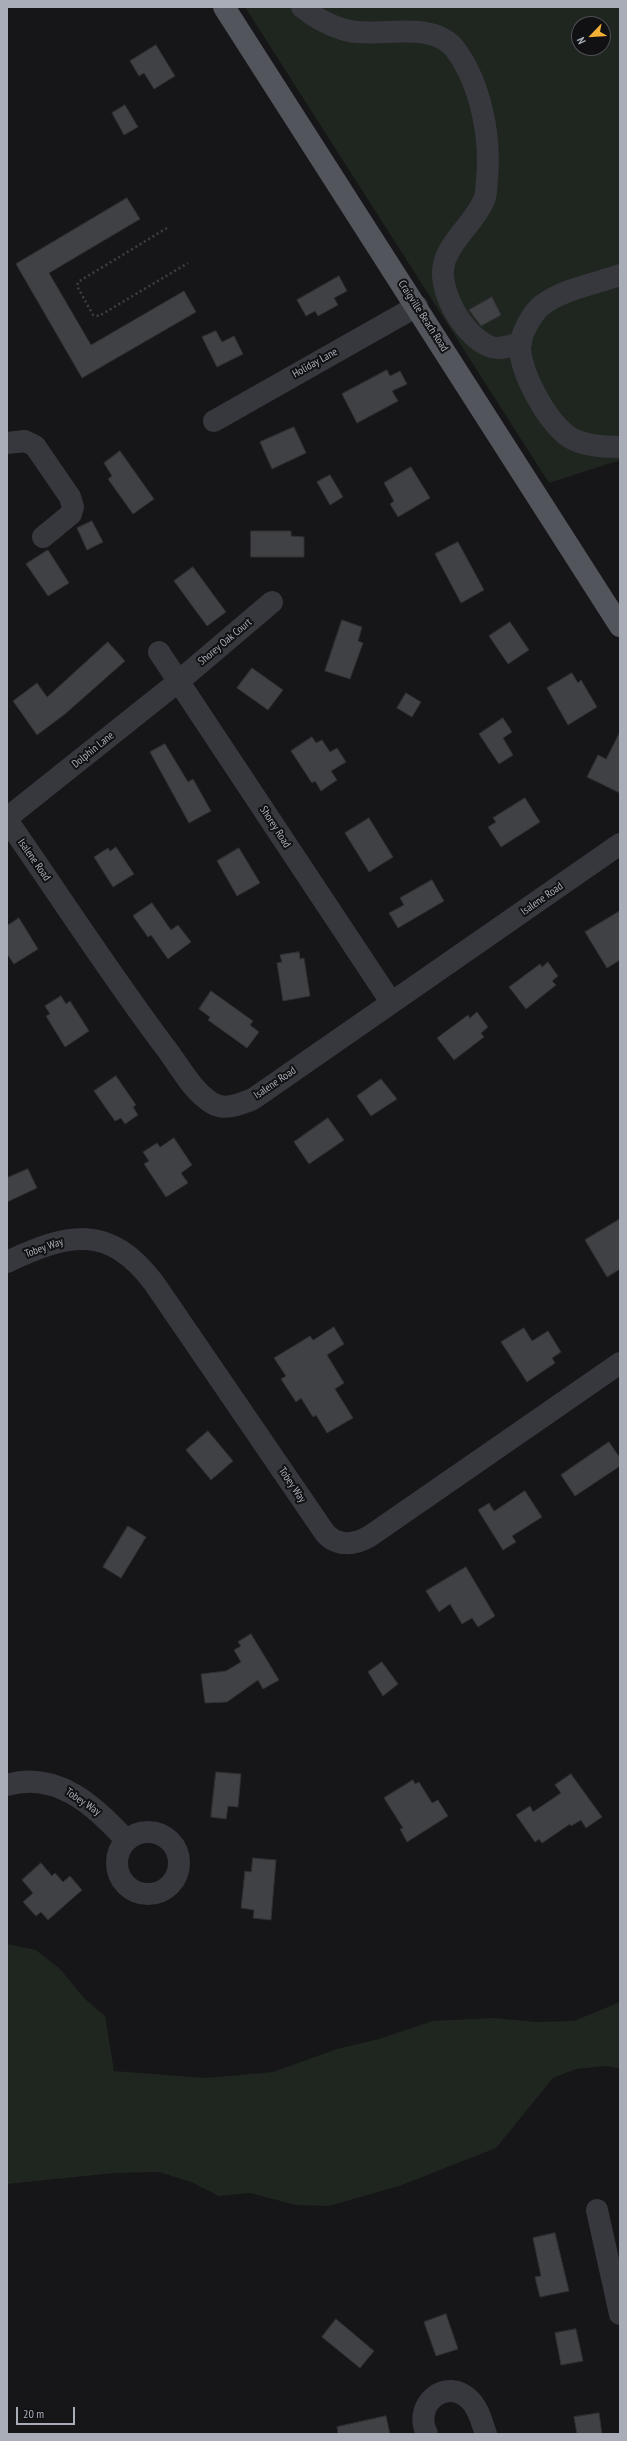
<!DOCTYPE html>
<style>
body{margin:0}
#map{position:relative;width:627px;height:2441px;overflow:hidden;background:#161618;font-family:"PT Sans Narrow",sans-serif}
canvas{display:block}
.frame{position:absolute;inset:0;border:8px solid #a8adb8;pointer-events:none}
.north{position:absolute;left:571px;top:16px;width:40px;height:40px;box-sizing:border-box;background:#111113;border:1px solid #4d4f55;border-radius:50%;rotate:245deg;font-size:11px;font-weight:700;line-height:16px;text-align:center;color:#a8adb8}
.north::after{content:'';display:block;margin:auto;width:14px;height:18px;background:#f2b134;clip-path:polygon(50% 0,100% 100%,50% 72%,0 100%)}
.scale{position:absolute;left:16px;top:2407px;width:59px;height:18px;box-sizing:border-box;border:2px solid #a8adb8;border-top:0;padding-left:5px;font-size:12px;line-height:14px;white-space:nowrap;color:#a8adb8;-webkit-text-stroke:3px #111113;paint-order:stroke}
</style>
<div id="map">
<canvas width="627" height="2441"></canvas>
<div class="frame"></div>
<div class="north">N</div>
<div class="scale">20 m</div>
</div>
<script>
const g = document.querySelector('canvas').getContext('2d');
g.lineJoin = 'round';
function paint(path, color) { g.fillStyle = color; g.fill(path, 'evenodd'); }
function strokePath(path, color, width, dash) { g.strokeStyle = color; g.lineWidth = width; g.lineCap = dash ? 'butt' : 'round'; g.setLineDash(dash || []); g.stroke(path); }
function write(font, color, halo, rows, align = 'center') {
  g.font = font + ' "PT Sans Narrow",sans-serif'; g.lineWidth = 4; g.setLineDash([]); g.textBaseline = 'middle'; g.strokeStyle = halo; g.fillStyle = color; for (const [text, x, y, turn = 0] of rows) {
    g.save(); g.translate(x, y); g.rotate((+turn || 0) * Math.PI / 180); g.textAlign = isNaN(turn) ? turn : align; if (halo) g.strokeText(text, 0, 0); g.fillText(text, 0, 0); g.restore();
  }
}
const green = new Path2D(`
 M245 7H620V460L549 483ZM579 24H603V48H579Z
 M7 1944 36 1950 60 1969 84 1998 105 2016 114 2071 206 2078 273 2072 337 2049 379 2039 433 2021 494 2018 536 2022 574 2021 620 2002V2068L605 2066 576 2069 553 2078 496 2148 399 2186 329 2206 296 2205 250 2193 219 2196 191 2182 159 2172 114 2173 7 2184Z`);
const building = new Path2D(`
 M156 45 175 76 154 89 144 73 139 76 130 61Z
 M125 105 138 127 124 135 112 113Z
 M127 198 140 219 49 273 91 345 184 291 196 312 82 378 16 264Z
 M339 276 347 291 334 298 338 305 318 316 315 311 306 316 297 300Z
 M492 297 501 315 481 326 469 310Z
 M216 331 222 342 234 336 243 354 217 367 202 337Z
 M387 370 390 376 400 371 407 384 392 391 398 401 357 423 342 394Z
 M294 427 306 453 272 469 260 442Z
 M120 451 154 499 133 514 108 479 112 476 104 463Z
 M411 467 430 498 398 517 390 504 394 501 384 483Z
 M330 475 343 497 330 505 317 482Z
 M92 521 103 542 87 550 77 528Z
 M251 531H291V536L304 537V557H251Z
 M458 542 484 590 461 603 435 554Z
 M48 550 69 583 48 596 26 564Z
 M193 567 226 612 207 626 174 581Z
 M342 620 362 627 358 641 363 643 350 679 325 671Z
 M510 622 529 650 508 664 489 636Z
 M108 642 125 661 65 714 37 735 13 701 37 683 47 697Z
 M252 668 283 690 268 710 237 688Z
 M572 673 578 683 581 680 597 707 568 725 547 688Z
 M406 693 421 702 412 717 397 708Z
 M503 718 512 732 503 738 513 755 499 764 479 734Z
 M620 732V793L587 777 598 755 606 759Z
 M312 737 316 743 322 740 330 752 337 748 346 762 331 771 337 780 321 791 315 781 312 783 291 751Z
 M165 744 188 782 193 779 211 811 189 823 150 752Z
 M525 798 540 822 501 847 488 827 496 822 493 818Z
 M369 818 393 857 369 872 345 833Z
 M116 847 134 874 113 887 94 857 108 848 110 851Z
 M239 848 260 883 237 896 217 861Z
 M432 880 444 901 398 928 389 913 404 905 400 898Z
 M152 903 171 930 178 925 191 942 168 959 151 935 148 937 133 916Z
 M620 911V960L607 968 585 932Z
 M19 918 38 949 14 964 7 954V926Z
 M299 952 300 959 304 958 310 996 283 1001 277 963 282 962 280 955Z
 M548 962 558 976 552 981 556 985 526 1009 509 987 540 964 542 967Z
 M211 991 253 1021 250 1025 259 1032 247 1048 208 1020 210 1017 199 1009Z
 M61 996 66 1004 70 1001 89 1031 65 1047 46 1016 50 1014 45 1006Z
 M477 1012 488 1027 481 1033 484 1037 454 1060 437 1038 468 1015 470 1018Z
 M116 1076 136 1105 133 1107 138 1115 125 1124 121 1118 115 1121 94 1091Z
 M381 1079 397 1099 371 1116 357 1096Z
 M328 1118 344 1140 309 1164 294 1142Z
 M174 1138 192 1165 181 1173 188 1183 166 1197 144 1164 149 1161 143 1152 157 1143 160 1147Z
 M28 1169 37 1188 7 1202V1178Z
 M620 1219V1269L607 1277 585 1240Z
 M334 1327 344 1344 327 1355 344 1383 335 1389 353 1418 327 1433 316 1415 313 1417 301 1398 296 1402 281 1379 286 1376 274 1358 310 1336 313 1340Z
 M524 1328 532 1341 548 1331 561 1352 552 1358 555 1363 527 1382 501 1342Z
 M208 1431 233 1461 211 1480 186 1450Z
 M609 1442 620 1458V1466L575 1496 561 1475Z
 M525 1491 542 1517 512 1536 516 1542 503 1550 478 1510 489 1503 494 1511Z
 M128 1526 146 1537 121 1578 103 1567Z
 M466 1567 495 1616 478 1627 472 1618 462 1624 450 1604 439 1612 426 1591Z
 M251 1634 279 1680 263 1689 258 1680 227 1702 205 1703 201 1674 226 1671 241 1662 234 1650 241 1646 238 1642Z
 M382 1662 398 1684 383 1696 368 1672Z
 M216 1772 241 1774 238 1807 228 1806 226 1819 211 1817Z
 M571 1774 602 1817 586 1828 581 1820 571 1826 570 1824 542 1843 539 1839 535 1842 516 1815 530 1806 533 1812 561 1793 555 1785Z
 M413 1780 415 1784 419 1782 432 1803 438 1800 448 1816 407 1842 400 1829 403 1828 384 1798Z
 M253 1858 276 1860 271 1920 253 1918 254 1910 241 1908 245 1871 251 1872Z
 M41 1863 52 1876 55 1873 63 1882 70 1876 82 1890 48 1920 41 1912 36 1916 23 1902 33 1893 22 1880Z
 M555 2233 569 2291 540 2297 535 2277 541 2276 533 2238Z
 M446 2314 458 2349 436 2356 424 2322Z
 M336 2319 374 2351 360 2368 322 2337Z
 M576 2329 583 2361 561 2365 555 2333Z
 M599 2413 602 2434H577L574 2417Z
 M386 2416 390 2434H338L337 2427Z`);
const path = new Path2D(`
 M167 228 78 282 77 286 93 315 99 316 188 263`);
const minor = new Path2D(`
 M302 7C313 16 328 25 342 29 374 40 431 18 455 49 481 84 491 137 487 179 486 185 487 194 484 200 475 222 453 237 445 260 435 287 463 336 489 346 498 351 512 345 521 343
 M620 275C595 284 562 289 541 306 531 315 520 335 520 349 522 375 545 417 565 434 579 446 603 447 620 447
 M214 421 417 306
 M7 443 25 441 35 446 70 497 73 507 71 514 43 537
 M159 652 391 1002
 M7 818 179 681 272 602
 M7 820C60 896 110 974 165 1047 179 1065 192 1091 212 1103 224 1111 241 1104 253 1099L620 844
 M7 1262C69 1233 108 1223 154 1283L325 1533C337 1547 355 1545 370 1536L620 1363
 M7 1785C57 1770 96 1807 126 1840
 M117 1863a31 31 0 1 1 62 0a31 31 0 1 1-62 0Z
 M597 2210 620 2314
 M427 2434C412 2404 447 2376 470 2400 479 2409 482 2423 486 2434`);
const major = new Path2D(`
 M224 7 620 626`);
const streetNames = [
 ["Craigville Beach Road",423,316,57],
 ["Holiday Lane",315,363,-29],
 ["Shorey Oak Court",225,642,-40],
 ["Dolphin Lane",93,750,-39],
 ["Shorey Road",275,827,57],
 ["Isalene Road",34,860,55],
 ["Isalene Road",542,899,-35],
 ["Isalene Road",275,1083,-34],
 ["Tobey Way",44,1248,-19],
 ["Tobey Way",292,1485,56],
 ["Tobey Way",83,1802,34]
];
paint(green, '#1e261f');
paint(building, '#404145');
strokePath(building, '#303034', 1);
strokePath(path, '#3d3f44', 2.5, [2, 3]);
strokePath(minor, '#37383d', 22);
strokePath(major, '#53555c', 22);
write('11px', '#a8adb8', '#111113', streetNames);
</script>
